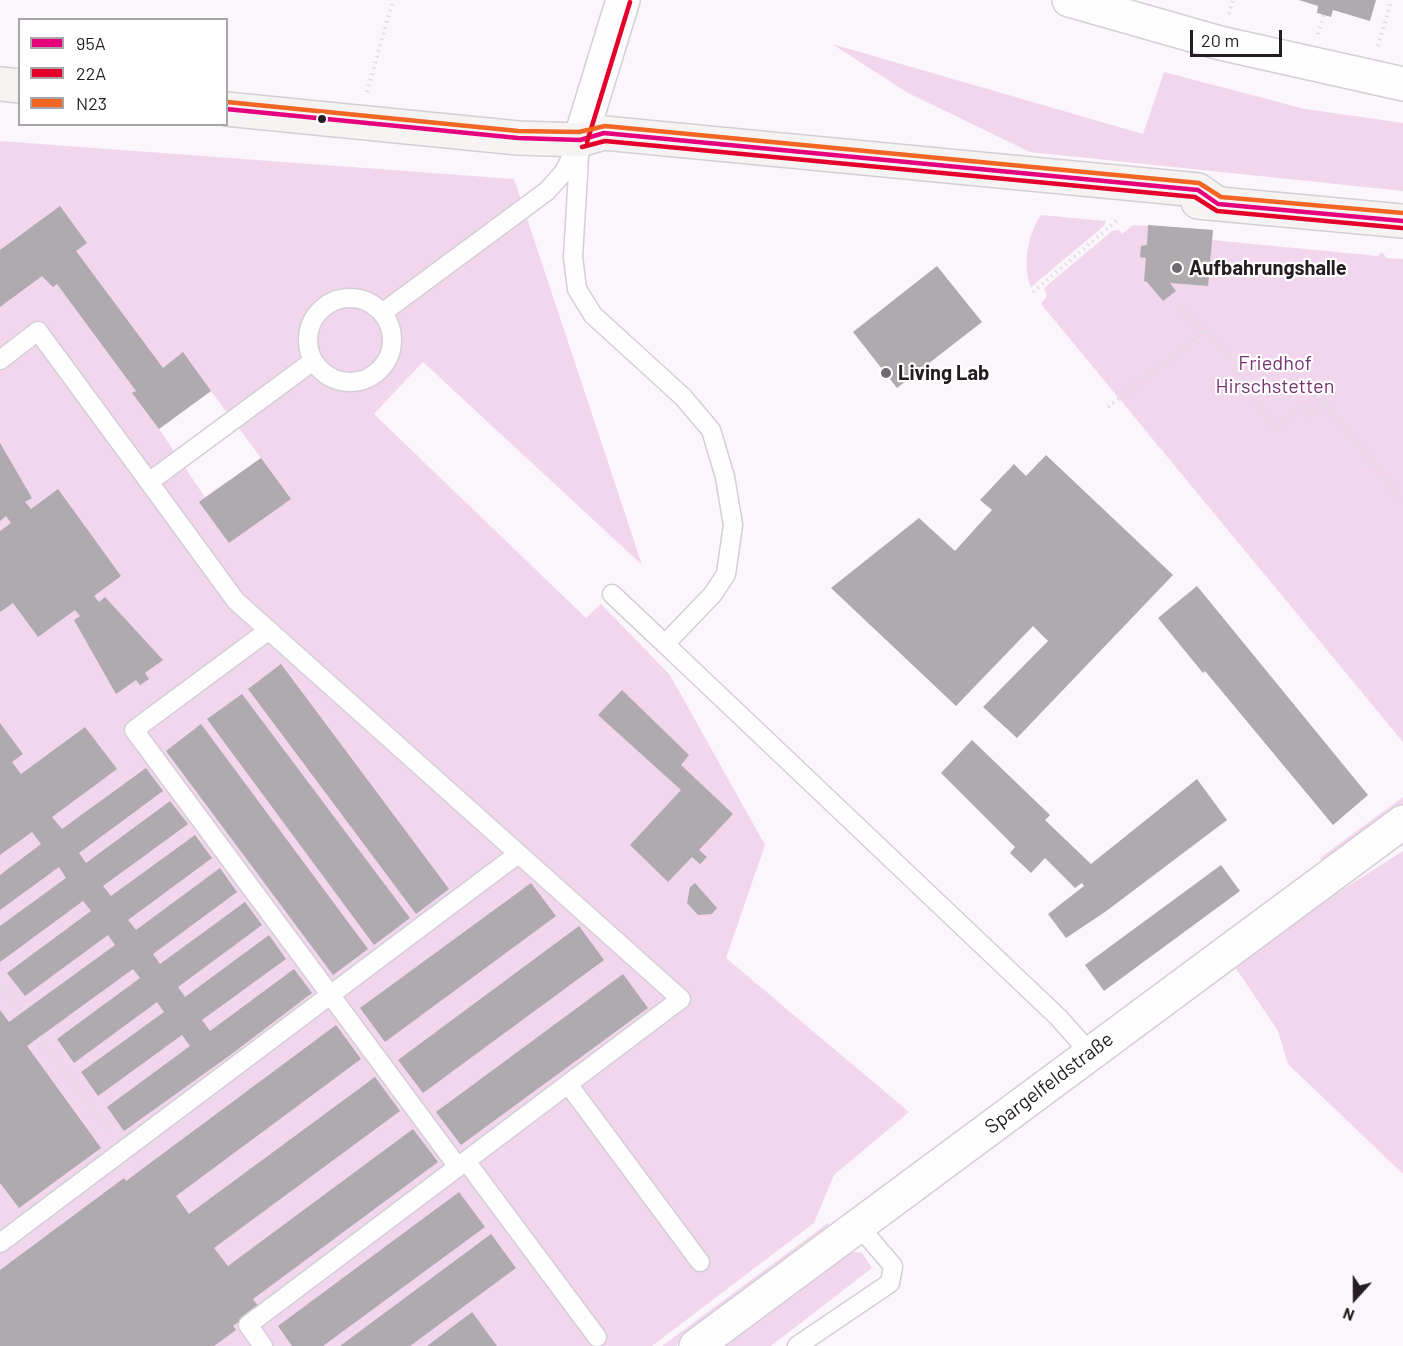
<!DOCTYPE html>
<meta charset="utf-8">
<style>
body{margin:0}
#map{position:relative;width:1403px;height:1346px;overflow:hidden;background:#fbf6fb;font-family:Barlow,sans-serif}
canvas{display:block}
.legend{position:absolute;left:18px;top:18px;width:210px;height:108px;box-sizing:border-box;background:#fff;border:2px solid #a7a5a7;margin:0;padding:8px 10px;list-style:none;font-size:18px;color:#241e23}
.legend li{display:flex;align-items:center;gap:12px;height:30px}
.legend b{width:30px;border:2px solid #a7a5a7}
.north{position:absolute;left:1325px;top:1268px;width:60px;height:60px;-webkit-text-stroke:4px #fff;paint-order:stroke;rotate:201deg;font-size:16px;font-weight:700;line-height:24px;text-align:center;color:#241e23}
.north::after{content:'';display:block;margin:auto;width:21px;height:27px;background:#241e23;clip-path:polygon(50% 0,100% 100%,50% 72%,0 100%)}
.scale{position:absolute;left:1190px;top:30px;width:92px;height:27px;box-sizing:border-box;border:3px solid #241e23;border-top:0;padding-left:8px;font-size:18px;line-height:21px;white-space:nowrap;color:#241e23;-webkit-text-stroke:4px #fff;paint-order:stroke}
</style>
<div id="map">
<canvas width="1403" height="1346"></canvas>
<ul class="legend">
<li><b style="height:8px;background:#e5007d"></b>95A</li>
<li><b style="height:8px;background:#e4002b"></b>22A</li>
<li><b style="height:8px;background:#f26522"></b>N23</li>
</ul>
<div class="north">N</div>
<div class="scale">20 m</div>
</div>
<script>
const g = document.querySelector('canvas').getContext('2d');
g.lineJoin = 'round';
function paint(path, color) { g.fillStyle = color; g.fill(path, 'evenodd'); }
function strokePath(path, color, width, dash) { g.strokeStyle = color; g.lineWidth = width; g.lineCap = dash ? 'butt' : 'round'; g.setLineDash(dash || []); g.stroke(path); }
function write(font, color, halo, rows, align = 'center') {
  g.font = font + ' Barlow,sans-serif'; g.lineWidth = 4.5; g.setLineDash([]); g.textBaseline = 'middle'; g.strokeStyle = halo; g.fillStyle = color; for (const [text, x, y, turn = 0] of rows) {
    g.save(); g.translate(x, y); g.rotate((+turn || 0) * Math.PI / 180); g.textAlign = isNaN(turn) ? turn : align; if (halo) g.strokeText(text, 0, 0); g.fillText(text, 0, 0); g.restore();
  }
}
const green = new Path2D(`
 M832 44 1143 134 1164 72 1305 109 1403 123V191L1030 152 908 93Z
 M0 141 514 179 642 565 423 362 374 414 586 618 601 604 670 675 765 845 726 958 909 1112 834 1175 814 1223 652 1346H0ZM211 391 261 458 205 497 159 429Z
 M1041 215 1106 221 1104 226 1031 287C1022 268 1028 232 1041 215Z
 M1133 225 1213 230 1212 240 1378 256 1382 252 1387 258 1403 259V742L1041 304 1047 296 1044 288 1112 231 1119 230 1122 234Z
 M1403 797V810L1324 866 1320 858Z
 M1403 851V1174L1288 1064 1278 1031 1231 961Z
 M828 1223 830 1230 676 1346H662Z
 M850 1251 862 1253 872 1268 771 1346H711Z`);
const building = new Path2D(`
 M1299 0H1376L1370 21 1333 10 1331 17 1317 13 1318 6Z
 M60 206 87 243 76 251 163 368 183 352 211 391 159 429 132 393 136 391 57 284 53 287 42 276 0 307V250Z
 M1148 225 1213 230 1208 286 1170 283 1176 291 1163 301 1147 282 1144 281 1146 258 1140 257 1141 246 1147 245Z
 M937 266 982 322 897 388 853 332Z
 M0 443 32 498 25 502 31 509 58 489 121 576 94 596 99 602 105 597 163 660 145 673 149 679 140 685 136 680 116 694 74 620 80 616 75 610 38 637 13 603 0 612V531L11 523 6 516 0 521Z
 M1046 455 1173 575 1017 738 983 707 1048 641 1033 626 956 706 831 588 919 518 955 551 992 510 980 500 1014 464 1026 476Z
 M261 458 291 499 229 543 199 502Z
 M1197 586 1368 795 1333 825 1205 671 1203 673 1158 618Z
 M281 664 449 889 416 914 248 689Z
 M622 690 689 755 681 765 733 814 699 850 707 857 700 864 692 857 668 882 630 845 681 790 598 715Z
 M242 694 410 918 374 945 207 719Z
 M0 723 23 754 12 762 21 774 85 727 117 769 52 817 62 829 146 768 163 791 79 853 86 863 170 801 188 824 103 886 111 896 195 835 212 858 128 920 136 930 220 868 237 892 153 954 160 964 245 902 262 925 178 987 185 997 269 935 286 959 202 1020 210 1031 294 969 312 993 229 1056 124 1131 107 1107 190 1046 182 1035 98 1096 81 1072 164 1012 157 1002 74 1063 57 1039 140 978 133 969 27 1046 101 1148 19 1208 0 1183V1010L9 1022 115 945 108 935 25 996 7 973 91 911 83 901 0 962V926L66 878 59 867 0 910V875L41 844 32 832 0 855Z
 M201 724 368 949 333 975 166 751Z
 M972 740 1050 815 1045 820 1091 864 1197 779 1227 820 1105 912 1066 938 1048 914 1084 886 1082 883 1075 888 1045 858 1031 873 1010 853 1015 847 941 773Z
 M1221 865 1240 891 1104 991 1085 965Z
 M531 883 556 916 385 1042 360 1008Z
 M695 883 717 908 712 914 698 915 687 903 690 887Z
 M579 926 604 960 423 1093 398 1060Z
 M623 974 648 1008 461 1145 436 1112Z
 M336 1025 361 1059 176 1196 189 1214 375 1077 400 1111 214 1248 228 1266 413 1129 438 1162 253 1299 259 1307 233 1326 236 1330 214 1346H0V1270L124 1178 126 1181Z
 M459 1192 485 1227 323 1346H292L278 1326Z
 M491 1234 516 1268 410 1346H340Z
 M472 1312 497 1346H427Z`);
const path = new Path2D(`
 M1229 14 1233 0
 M1318 34 1324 14
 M1378 46 1391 1
 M367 92 393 0
 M1033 292 1120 218
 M1179 307 1215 339 1247 381 1241 385 1275 427 1317 394 1403 501
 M1303 405 1312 416 1325 405
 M1108 407 1206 331
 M0 985 21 1013
 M39 1037 109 1130`);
const lane = new Path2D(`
 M580 140 573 257 577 289 593 315 683 397 711 430 725 477 733 525 726 574 713 594 665 644 1058 1017 1090 1053
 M308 340a42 42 0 1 1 84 0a42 42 0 1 1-84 0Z
 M382 313 547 191 564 172 575 150
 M0 360 38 331 149 482 313 361
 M149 482 236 601 681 999 248 1325 263 1346
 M612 594 665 644
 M269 630 134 730 458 1167
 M568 1084 700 1262
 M466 1161 597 1337
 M0 1243 518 854
 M797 1346 890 1283 893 1266 858 1225`);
const street = new Path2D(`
 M1069 0 1220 43 1403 84
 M580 140 623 0
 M696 1346 1403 822`);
const secondary = new Path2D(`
 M0 84 20 86
 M226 109 518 138 580 140 604 133 1198 190 1218 204
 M1198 202 1403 221`);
const bus1 = new Path2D(`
 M226 109 518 138 580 140 604 133 1198 190 1218 204 1403 221`);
const bus2 = new Path2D(`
 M587 142 630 2
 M582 147 605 141 1195 197 1217 211 1402 228`);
const bus3 = new Path2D(`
 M227 102 518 131 579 132 605 126 1199 183 1221 197 1403 213`);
const markers = [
 [322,119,5,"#241e23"],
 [1177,268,6,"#6f6a6f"],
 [886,373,6,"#6f6a6f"]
];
const poiNames = [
 ["Aufbahrungshalle",1189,268],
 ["Living Lab",898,373]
];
const parkNames = [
 ["Friedhof",1275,363],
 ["Hirschstetten",1275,386]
];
const streetNames = [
 ["Spargelfeldstraße",1049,1083,-37]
];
paint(green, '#f2d6ee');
paint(building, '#afaaae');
strokePath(lane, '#d4cfd4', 21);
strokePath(street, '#d4cfd4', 36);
strokePath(secondary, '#d4cfd4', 36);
strokePath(path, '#dfdcdf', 4, [1.5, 4.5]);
strokePath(lane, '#fefefe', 18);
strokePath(street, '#fefefe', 33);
strokePath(secondary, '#f5f4f3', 33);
strokePath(bus1, '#e5007d', 4.5);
strokePath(bus2, '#e4002b', 4.5);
strokePath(bus3, '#f26522', 4.5);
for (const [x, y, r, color] of markers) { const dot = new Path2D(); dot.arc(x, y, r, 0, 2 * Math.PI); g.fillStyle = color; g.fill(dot); strokePath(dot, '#fff', 2); }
write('bold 20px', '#241e23', '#fff', poiNames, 'left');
write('20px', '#773272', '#fff', parkNames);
write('20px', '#241e23', '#fff', streetNames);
</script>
